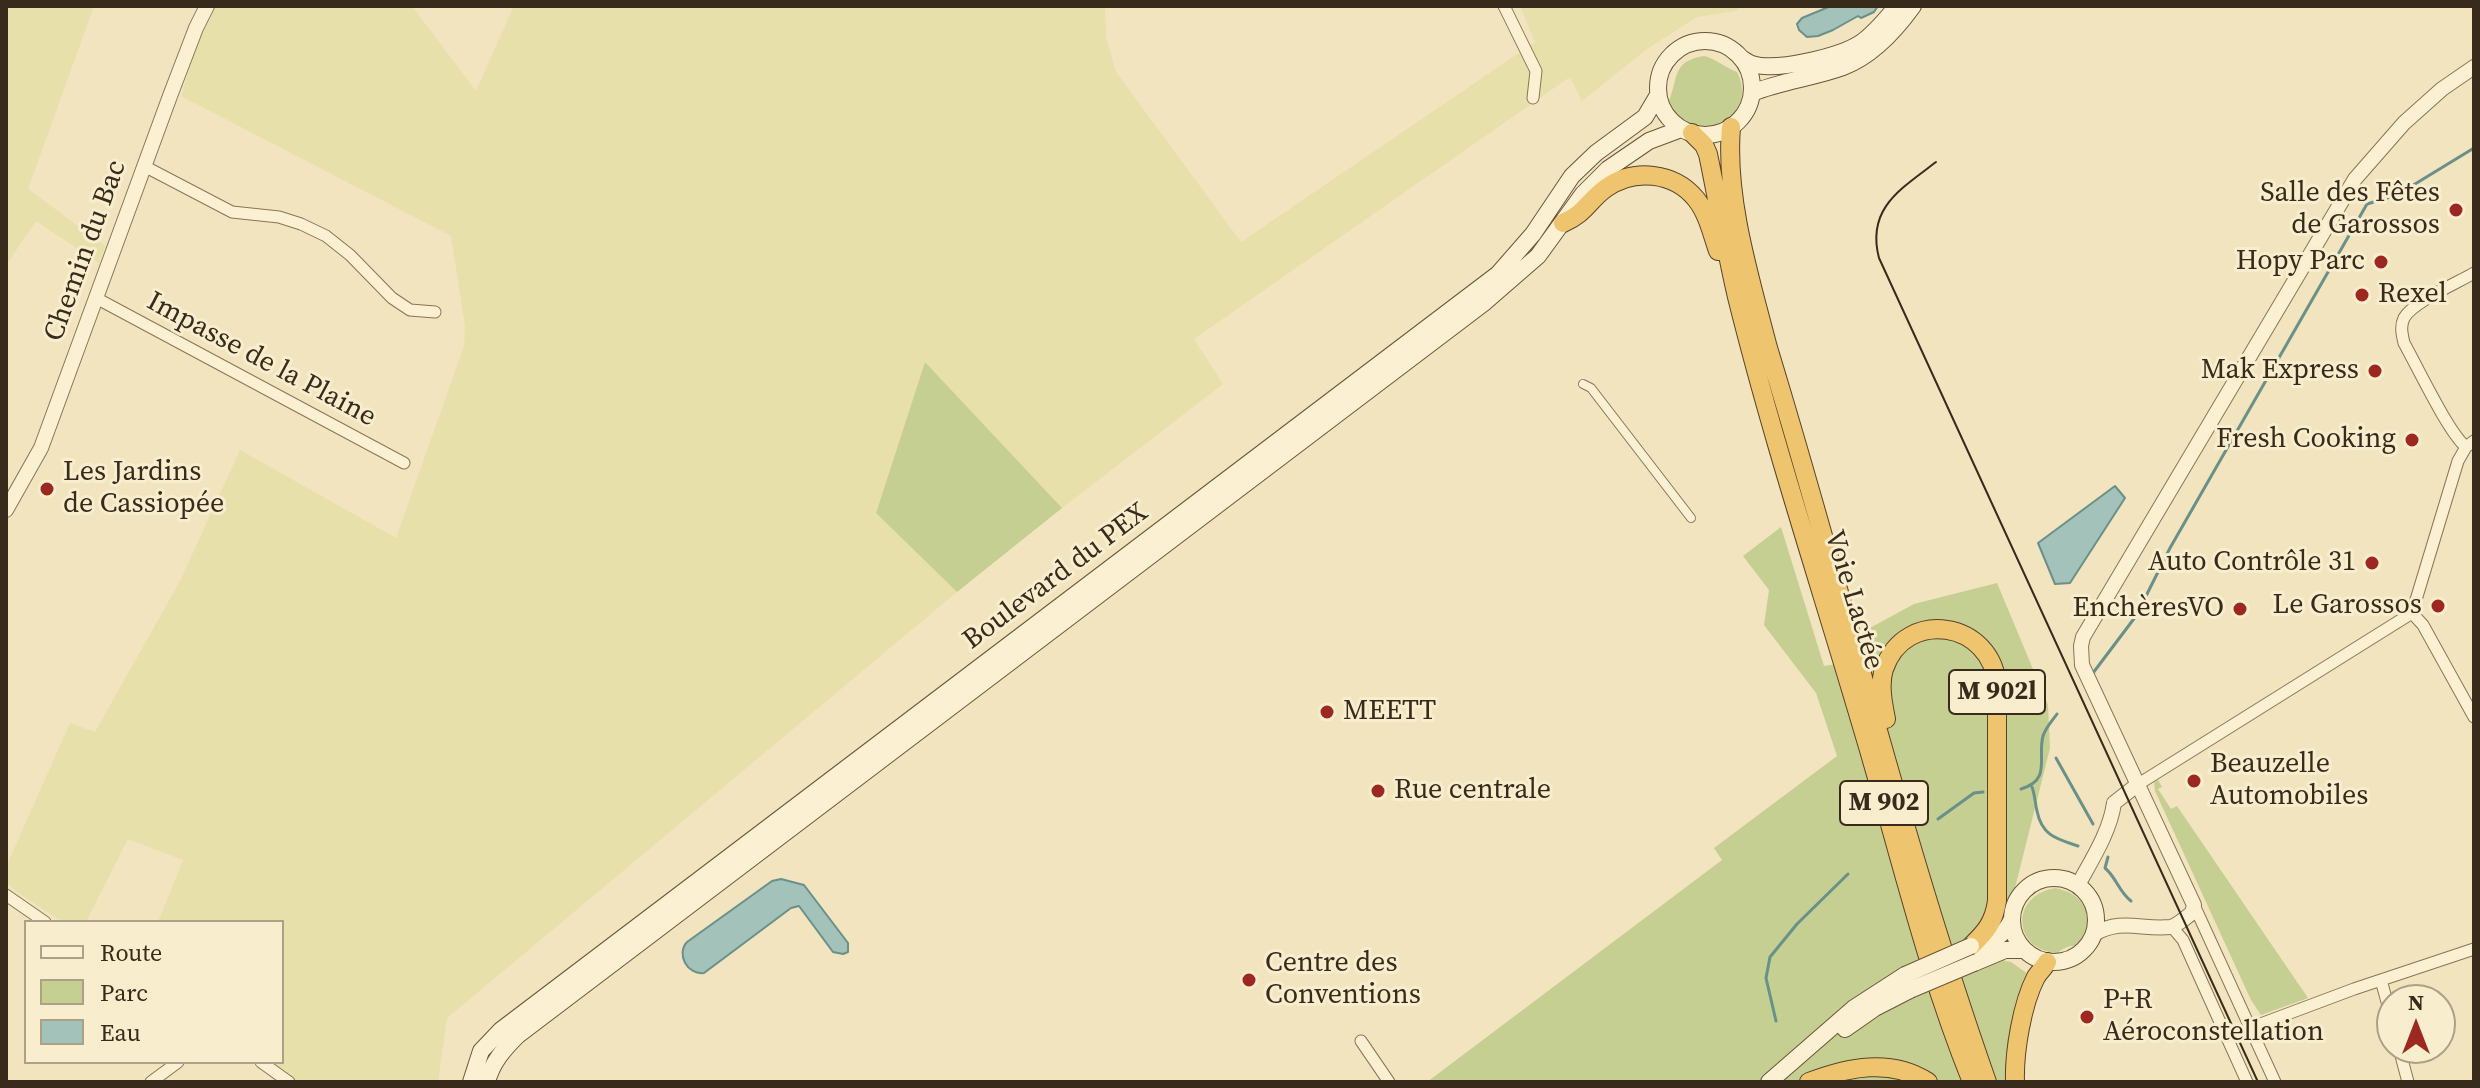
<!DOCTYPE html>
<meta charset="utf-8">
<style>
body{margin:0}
#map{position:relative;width:2480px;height:1088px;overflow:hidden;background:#f1e4be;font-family:"Source Serif 4",serif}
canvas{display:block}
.frame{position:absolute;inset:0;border:8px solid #392b1b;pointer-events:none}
.legend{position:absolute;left:24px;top:920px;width:260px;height:144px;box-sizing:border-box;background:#f8eece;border:2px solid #aca086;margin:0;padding:10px 14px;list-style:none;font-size:24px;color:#392b1b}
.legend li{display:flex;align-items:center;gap:16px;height:40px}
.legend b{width:40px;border:2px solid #aca086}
.north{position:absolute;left:2376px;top:984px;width:80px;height:80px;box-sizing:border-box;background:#f8eece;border:2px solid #aca086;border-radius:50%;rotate:0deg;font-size:22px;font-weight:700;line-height:32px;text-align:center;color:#392b1b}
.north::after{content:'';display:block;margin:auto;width:28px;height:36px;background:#9d2822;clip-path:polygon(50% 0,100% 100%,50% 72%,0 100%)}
</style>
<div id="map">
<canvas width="2480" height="1088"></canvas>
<div class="frame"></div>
<ul class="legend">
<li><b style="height:10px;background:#fbf1d2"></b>Route</li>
<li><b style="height:22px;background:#c5cf92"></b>Parc</li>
<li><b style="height:22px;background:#a2c2ba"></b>Eau</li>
</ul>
<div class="north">N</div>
</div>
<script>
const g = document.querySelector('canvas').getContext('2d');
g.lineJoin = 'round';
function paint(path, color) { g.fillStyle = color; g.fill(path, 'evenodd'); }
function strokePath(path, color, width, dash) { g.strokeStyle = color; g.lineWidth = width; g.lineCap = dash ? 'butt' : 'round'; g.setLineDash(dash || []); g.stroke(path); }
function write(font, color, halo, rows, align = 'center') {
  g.font = font + ' "Source Serif 4",serif'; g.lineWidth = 6; g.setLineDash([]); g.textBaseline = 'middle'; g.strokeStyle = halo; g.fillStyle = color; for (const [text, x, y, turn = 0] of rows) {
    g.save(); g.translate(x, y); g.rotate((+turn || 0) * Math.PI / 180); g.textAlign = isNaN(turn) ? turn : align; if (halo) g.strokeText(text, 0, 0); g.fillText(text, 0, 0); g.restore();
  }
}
const farmland = new Path2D(`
 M6 6H94L28 189 105 246 99 263 36 221 6 265Z
 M215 6H412L476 91 514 6H1105L1106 37 1116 72 1241 242 1535 42 1520 6H1743L1736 11 1697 17 1647 49 1582 101 1570 77 1194 339 1223 384 1062 508 925 362 876 513 957 592 447 1018 438 1082H296L288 1073 270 1062H282V922H158L183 860 128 839 86 922H65L53 916 17 892 6 882V867L70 723 95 732 180 581 240 450 396 538 464 346 465 326 451 236 181 96 204 22Z`);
const green = new Path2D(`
 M1704 56C1716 59 1724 67 1737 72 1761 118 1693 154 1668 103 1679 79 1671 61 1704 56Z
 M925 362 1062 508 957 592 876 513Z
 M1781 527 1824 666 1836 664 1868 629 1914 604 1997 583 2048 705 2050 748 2015 888C2004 903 2006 921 1994 934L2005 961 2011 962 2028 974 2020 997 2010 1082H1427L1722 860 1714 848 1837 756 1816 693 1764 625 1769 590 1743 556Z
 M2158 780 2162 787 2158 789 2171 809 2177 806 2308 998 2261 1015 2251 1000 2155 791 2154 782Z
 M2055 888C2086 893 2099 921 2076 946 2071 945 2061 949 2058 953 2013 951 2009 896 2055 888Z`);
const water = new Path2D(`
 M1831 6H1878L1874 12 1861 18 1858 16 1833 30 1818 36 1807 37 1799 30 1797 24 1802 18Z
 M2115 486 2125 498 2070 583 2055 584 2038 543Z
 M781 879 804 885 848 943V952L843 954 833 952 799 906 791 908 704 973C687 975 676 954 687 942L772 881Z`);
const stream = new Path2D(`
 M2093 673 2136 616 2170 548 2367 204 2397 195 2474 148
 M2056 758 2093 824
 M2032 787C2035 795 2035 803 2037 811 2042 836 2057 839 2078 846
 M2021 789C2052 780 2037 758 2043 736 2046 727 2052 721 2057 714
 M1938 819 1974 793 1983 792
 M2108 857 2105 868C2116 877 2119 892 2131 901
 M1776 1021 1766 978 1770 957 1797 924 1848 874`);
const pedestrian = new Path2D(`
 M1583 384 1591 388 1691 518`);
const minor = new Path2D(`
 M1504 6 1536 71 1533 98
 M144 166 232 212 279 217 301 224 326 236 350 255 392 298 410 310 435 312
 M96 298 404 463
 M2466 447C2448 432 2417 366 2404 343 2402 334 2400 326 2404 318 2413 302 2457 283 2474 273
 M2412 613 2423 625 2474 717
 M2137 785 2412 613 2458 461 2466 447 2474 441
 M6 895 45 922
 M2194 905 2275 1082
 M2172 927 2183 940 2247 1082
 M2381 980 2392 1020
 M2250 1028 2354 989 2474 949
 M1361 1041 1389 1082
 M2399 1048 2408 1082
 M261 1062 289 1082
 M151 1082 178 1062`);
const tertiary = new Path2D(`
 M6 510 41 448 170 96 196 28 207 6
 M2078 885C2091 861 2110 832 2114 803L2137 785
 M2094 934C2122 918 2141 930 2170 927 2177 926 2186 917 2192 913L2194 905 2082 665 2081 646 2083 637 2355 179 2404 123 2442 89 2474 67`);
const secondary = new Path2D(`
 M1658 88a47 47 0 1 1 94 0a47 47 0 1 1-94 0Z
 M1741 58C1745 60 1748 63 1752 64 1776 72 1842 56 1862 42 1876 32 1886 19 1897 6
 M1752 93C1781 81 1813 78 1843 67 1872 56 1895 31 1913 6
 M2012 920a42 42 0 1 1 84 0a42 42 0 1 1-84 0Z
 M1971 946C1990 943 2004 937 2012 919
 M1974 963 2005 950H2024
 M1845 1029 1875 1008 1910 990
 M471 1082 481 1051 501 1030 1498 274 1533 234 1572 176 1596 153 1645 117 1658 95
 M487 1082C492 1062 504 1049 518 1035L1485 302 1538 256 1583 194 1608 169 1649 141 1681 129
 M1769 1082 1854 1008 1905 975`);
const trunk = new Path2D(`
 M1731 127C1725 199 1750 278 1768 348 1843 592 1902 841 1987 1082
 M1692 133 1704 145 1708 154C1718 202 1726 250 1737 297 1774 446 1823 593 1866 740 1900 855 1927 971 1972 1082
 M1563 223C1586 213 1588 201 1606 188 1634 168 1674 172 1696 199 1708 214 1712 234 1718 251
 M1886 719C1883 704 1879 684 1884 669 1905 607 1993 621 1997 686V901C1994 922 1986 932 1971 946
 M1809 1082C1848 1067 1891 1058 1928 1082
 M2015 1082C2014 1052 2022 1004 2036 977 2039 972 2044 968 2047 962`);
const tram = new Path2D(`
 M1936 162C1901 189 1866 208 1879 258L2258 1082`);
const secondaryBridge = new Path2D(`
 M1905 975 1971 946
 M1910 990 1974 963`);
const markers = [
 [2456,210,8,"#9d2822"],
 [2381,262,8,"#9d2822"],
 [2362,295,8,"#9d2822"],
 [2375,371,8,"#9d2822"],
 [2412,440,8,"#9d2822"],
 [47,489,8,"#9d2822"],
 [2372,563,8,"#9d2822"],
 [2438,606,8,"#9d2822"],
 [2240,609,8,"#9d2822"],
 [1327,712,8,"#9d2822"],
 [2194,781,8,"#9d2822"],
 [1378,791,8,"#9d2822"],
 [1249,980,8,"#9d2822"],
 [2087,1017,8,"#9d2822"]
];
const shields = [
 [1997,692,96],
 [1884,803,88]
];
const shieldNames = [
 ["M 902l",1997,692],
 ["M 902",1884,803]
];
const poiNames = [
 ["Salle des Fêtes",2440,194],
 ["de Garossos",2440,226],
 ["Hopy Parc",2365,262],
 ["Rexel",2378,295,"left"],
 ["Mak Express",2359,371],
 ["Fresh Cooking",2396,440],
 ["Les Jardins",63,473,"left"],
 ["de Cassiopée",63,505,"left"],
 ["Auto Contrôle 31",2356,563],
 ["Le Garossos",2422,606],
 ["EnchèresVO",2224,609],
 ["MEETT",1343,712,"left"],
 ["Beauzelle",2210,765,"left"],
 ["Automobiles",2210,797,"left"],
 ["Rue centrale",1394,791,"left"],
 ["Centre des",1265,964,"left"],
 ["Conventions",1265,996,"left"],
 ["P+R",2103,1001,"left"],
 ["Aéroconstellation",2103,1033,"left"]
];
const streetNames = [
 ["Chemin du Bac",86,251,-70],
 ["Impasse de la Plaine",261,360,28],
 ["Boulevard du PEX",1056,577,-37],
 ["Voie Lactée",1853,600,73]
];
paint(farmland, '#e7e0ab');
paint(green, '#c5cf92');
paint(water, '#a2c2ba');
strokePath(water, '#699089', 2);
strokePath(stream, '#699089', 3);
strokePath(pedestrian, '#8a7556', 10);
strokePath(minor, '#8a7556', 13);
strokePath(tertiary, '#8a7556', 16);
strokePath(secondary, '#6c5539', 18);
strokePath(trunk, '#57422b', 20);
strokePath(pedestrian, '#fbf1d2', 8);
strokePath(minor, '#fbf1d2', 11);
strokePath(tertiary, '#fbf1d2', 14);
strokePath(secondary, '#fbf1d2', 16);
strokePath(trunk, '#efc46e', 18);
strokePath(tram, '#392b1b', 2);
strokePath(secondaryBridge, '#6c5539', 18, []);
strokePath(secondaryBridge, '#fbf1d2', 16);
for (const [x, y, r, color] of markers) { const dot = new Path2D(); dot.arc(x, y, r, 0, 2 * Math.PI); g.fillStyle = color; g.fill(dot); strokePath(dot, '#f8eece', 3); }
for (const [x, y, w] of shields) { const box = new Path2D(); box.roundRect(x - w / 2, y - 22, w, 44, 6); g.fillStyle = '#f8eece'; g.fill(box); strokePath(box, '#392b1b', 2); }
write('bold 26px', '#392b1b', null, shieldNames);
write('28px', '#392b1b', '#f8eece', poiNames, 'right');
write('28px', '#392b1b', '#f8eece', streetNames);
</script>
